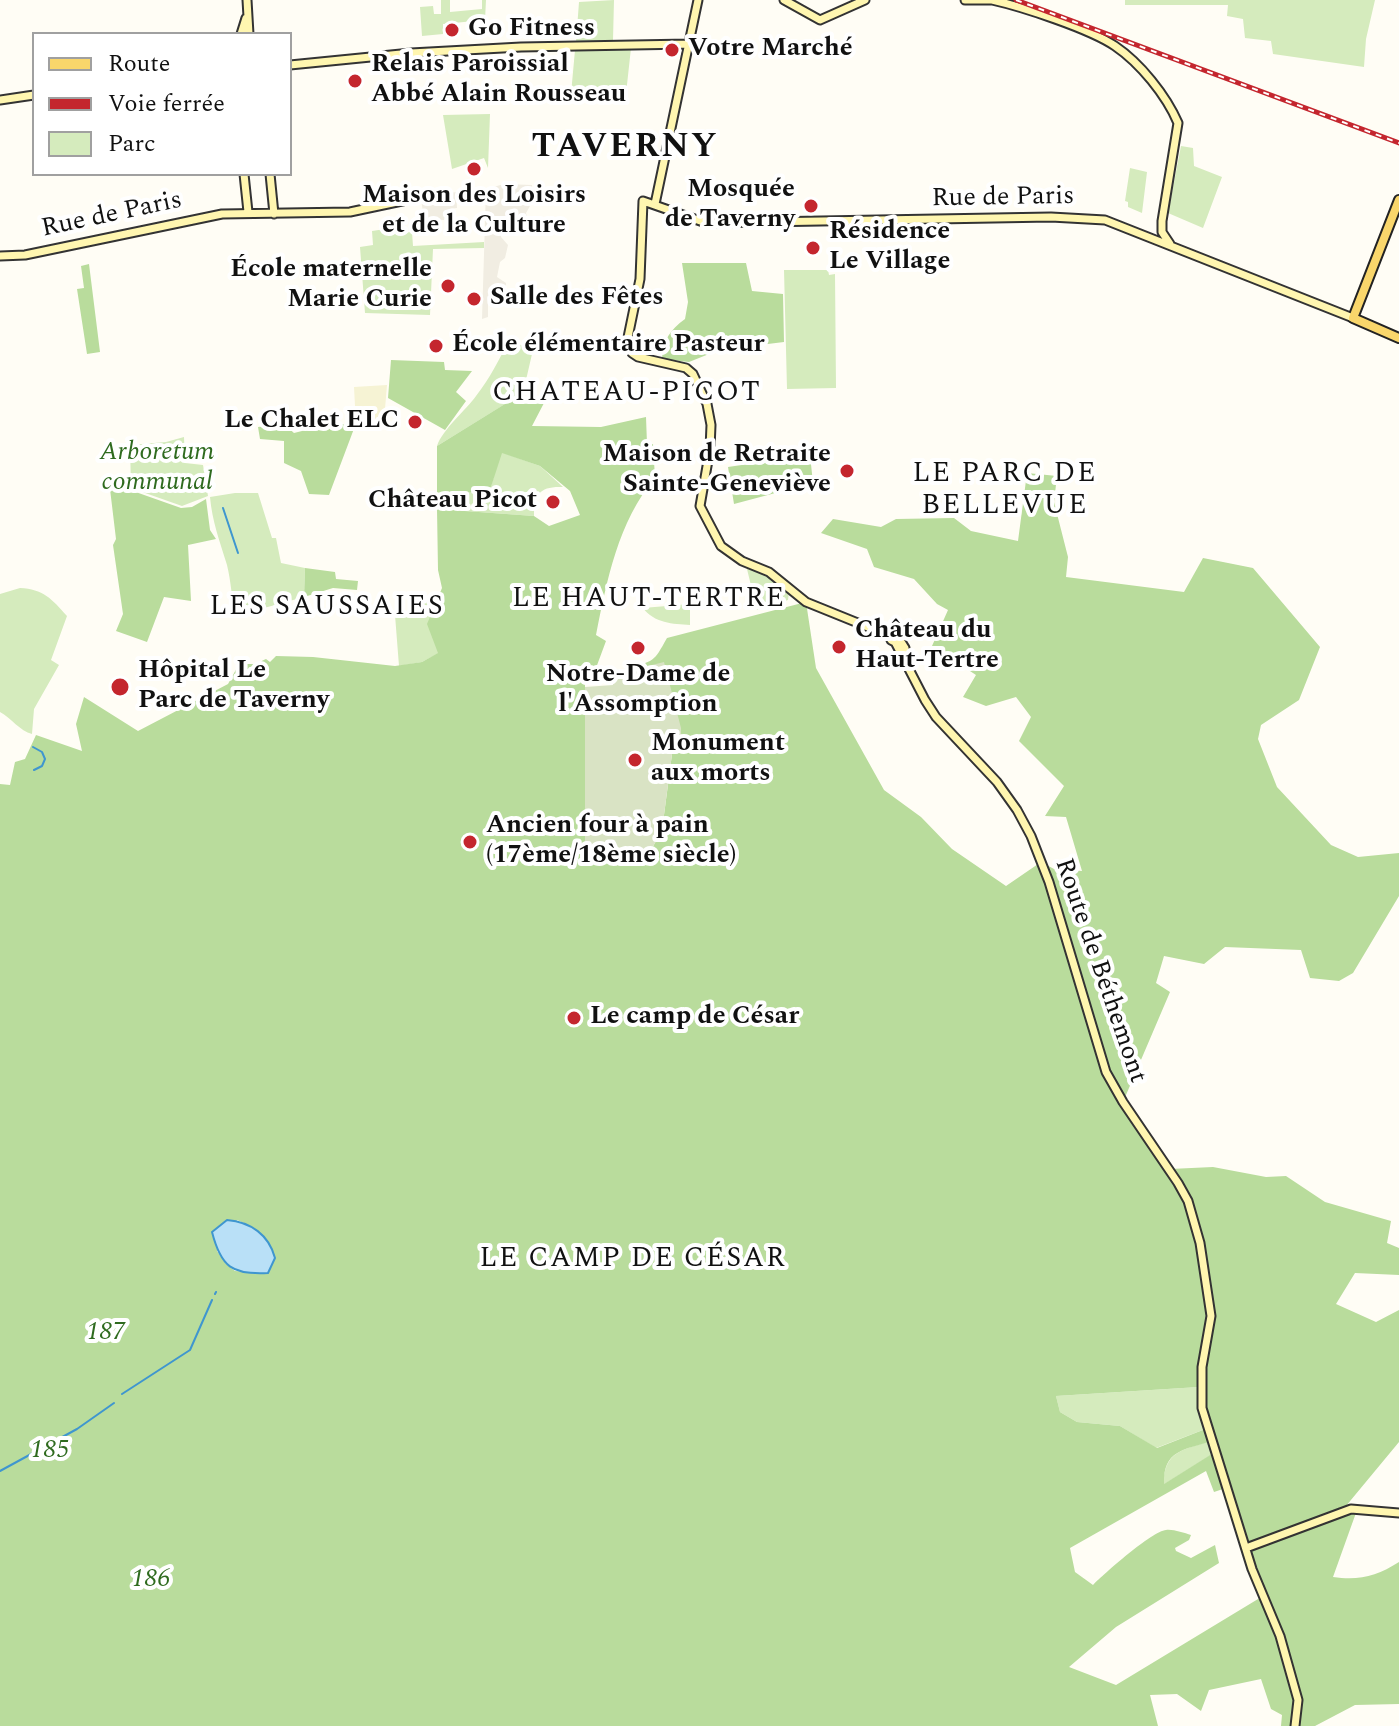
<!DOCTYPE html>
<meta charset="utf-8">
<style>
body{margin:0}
#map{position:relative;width:1399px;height:1726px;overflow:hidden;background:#fffdf5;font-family:Spectral,serif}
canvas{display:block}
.legend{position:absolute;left:32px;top:32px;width:260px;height:144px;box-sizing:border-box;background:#fff;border:2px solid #a0a0a0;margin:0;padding:10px 14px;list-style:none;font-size:24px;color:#111}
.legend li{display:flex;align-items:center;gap:16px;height:40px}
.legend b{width:40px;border:2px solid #a0a0a0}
</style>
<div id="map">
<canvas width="1399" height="1726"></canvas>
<ul class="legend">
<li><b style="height:10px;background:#f9d66b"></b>Route</li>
<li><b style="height:10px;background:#c4262e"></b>Voie ferrée</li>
<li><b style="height:22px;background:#d5ebbd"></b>Parc</li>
</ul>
</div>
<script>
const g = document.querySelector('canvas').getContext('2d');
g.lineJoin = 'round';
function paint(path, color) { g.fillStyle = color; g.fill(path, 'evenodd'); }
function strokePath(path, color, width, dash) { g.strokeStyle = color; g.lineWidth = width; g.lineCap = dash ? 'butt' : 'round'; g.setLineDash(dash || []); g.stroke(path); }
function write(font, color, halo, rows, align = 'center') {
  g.font = font + ' Spectral,serif'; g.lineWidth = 8; g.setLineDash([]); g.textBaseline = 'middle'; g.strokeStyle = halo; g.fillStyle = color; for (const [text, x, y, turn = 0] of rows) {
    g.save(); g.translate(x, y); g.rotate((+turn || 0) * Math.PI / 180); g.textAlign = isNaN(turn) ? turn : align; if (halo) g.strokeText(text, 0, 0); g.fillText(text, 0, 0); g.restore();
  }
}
const farmland = new Path2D(`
 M387 385 384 421 356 425 354 387Z`);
const green = new Path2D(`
 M441 0H450V12L482 9V0H486L485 20 443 24V34L422 36 420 7 433 6 434 14H441Z
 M614 0 613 40 576 42 579 2Z
 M1125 0H1375L1366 39 1364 67 1273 54 1271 41 1245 38 1243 19 1227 16 1228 5H1125Z
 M631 48 625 103 592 100V96L571 94 575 50Z
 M490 114 488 168 484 158 452 169 443 115Z
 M1181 146 1193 148 1194 166 1222 177 1203 228 1168 213Z
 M1130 168 1147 172 1142 213 1128 207V202L1125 201Z
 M399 227 401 233 412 232 413 246 484 242V248L433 249 430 315 365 313 360 247 373 245 372 231Z
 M784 270H828L829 275 835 274 836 388 787 389Z
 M509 340 526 347V352L532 354 523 393 437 446C442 430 466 410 476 396 490 378 499 360 509 340Z
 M184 437 185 463 203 465 208 496 182 506 131 488 130 445 166 442Z
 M501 452 540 466 563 487C540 486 534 494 534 516L437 509V492L489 493Z
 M235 493H258L272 538H276L281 563 305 568 304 597 235 616C232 600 231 581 227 565 220 542 212 521 210 497Z
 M746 565 768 574 789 592 788 600 757 610Z
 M20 588C43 589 52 599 67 616L51 660 59 665 34 709 32 734C20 731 11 718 0 712V594Z
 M438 597 439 653 422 662 399 666 395 615 419 612 413 598Z
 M690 604V625C673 624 654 623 643 608Z
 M1199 1387 1208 1428 1156 1448 1120 1426 1077 1422 1060 1412 1056 1396Z
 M1212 1440 1216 1452 1163 1485C1165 1449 1183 1451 1212 1440Z`);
const forest = new Path2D(`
 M682 263H746L752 291 783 294 784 342 719 350 689 362 662 359C663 340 670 330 685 319L688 302Z
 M89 264 100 352 87 354 77 289 84 288 81 266Z
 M391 360 444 362 445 370 472 371 456 392 466 401 445 430 388 398Z
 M513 399 544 403 532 426 601 427 646 417 647 444H653L655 478C618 522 607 580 596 635L606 641 596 668 585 667V857L650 852 662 830 672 754 679 742 627 669C655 660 653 663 667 638L806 602 816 668 884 790 921 817 952 849 1006 886 1041 862 1054 869 1082 871 1066 817 1045 816 1064 786 1019 741 1031 717 1016 697 986 706 963 697 976 675 932 646 948 610 937 604 914 579 874 567 867 549 821 533 833 519 881 527 896 519 954 518 971 531 1018 541 1027 473 1057 476 1054 502 1068 557 1066 577 1184 592 1203 558 1253 568 1320 647 1299 700 1261 725 1258 739 1277 787 1331 845 1358 857 1399 853V896L1353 973 1339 981 1310 978 1301 950 1225 947 1204 964 1164 956 1156 983 1170 992 1123 1102 1170 1169 1213 1167 1266 1177 1286 1176 1325 1202 1391 1221 1387 1243 1399 1248V1275L1355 1273 1336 1304 1376 1322 1399 1310V1442L1341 1512 1357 1510 1333 1577C1359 1581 1377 1576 1399 1562V1704L1355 1705 1315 1726H1281L1282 1715 1271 1709 1261 1679 1209 1690 1201 1711 1177 1694 1150 1695 1158 1726H0V784L10 785 15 762 25 759 36 735 82 751 76 724 84 697 138 731 228 684 239 664H255L266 659 270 662 276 656 313 657 395 666 422 662 438 653 427 624 442 588 438 570 437 509 534 516 549 526 580 515 570 491 540 466 502 453 489 493 437 492V446ZM237 1220C256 1228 270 1238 275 1258L268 1273 235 1271 226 1264 217 1251ZM1199 1387 1208 1428 1157 1448 1120 1426 1077 1422 1060 1412 1056 1396ZM1212 1441 1215 1452 1164 1484C1163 1450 1184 1450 1212 1441ZM1206 1471 1214 1492 1226 1488 1263 1596 1116 1685 1069 1667 1116 1627 1219 1563 1215 1545 1191 1558 1176 1551 1175 1548 1189 1540 1191 1535C1184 1533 1173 1529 1166 1530 1152 1531 1104 1574 1093 1585L1075 1572 1070 1548Z
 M334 423 355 426 329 495 309 494 301 471 284 463V441L260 439 258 427 284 424 294 433Z
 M810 455 813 483 734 504 728 467Z
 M110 489 130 490 181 508 192 507 206 499 210 530 216 539 188 545 191 601 164 597 147 642 116 631 123 614 113 545 116 539Z
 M305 568 335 572 336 579 358 581 357 590 333 588 304 597Z`);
const cemetery = new Path2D(`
 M664 662 681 728V737L672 754 662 830 650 852 585 858V687L613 685 612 669 628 671Z`);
const plaza = new Path2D(`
 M504 184 532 185V197L528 196 532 198 528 201 530 205 526 204 530 206 526 213 528 222 537 223 538 228 537 230 525 227 524 232 503 226 501 237 508 245 505 258 500 262 497 277 506 283V292L525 294 524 303 488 302V317L482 319 486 189Z
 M456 192 457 208 449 209 444 220 424 219 421 199Z`);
const water = new Path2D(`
 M227 1220C251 1222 269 1235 275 1258L268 1273C232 1275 221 1267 212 1232Z`);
const stream = new Path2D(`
 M223 508 238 553
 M33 747 42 752 45 759 42 766 34 770
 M215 1294 216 1292
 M122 1394 190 1350 212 1300
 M0 1471 77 1429 114 1403`);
const secondary = new Path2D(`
 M247 0 249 34
 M784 0 820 20 865 0
 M965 0H990
 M992 0C1023 7 1090 29 1115 46 1140 63 1166 95 1178 123L1162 221V232L1170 244
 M241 34 246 18
 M290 65 411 53 521 47 689 44
 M0 100 34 95
 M244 174 248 212
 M270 174 274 214
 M655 204 698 0
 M0 256 25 255 222 214 350 212 421 197
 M891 640 895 642 925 700 936 717 997 782 1017 810 1031 836 1049 882 1106 1072 1123 1102 1178 1183 1188 1201 1200 1243 1211 1316 1202 1367V1408L1252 1569 1280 1636 1298 1700 1295 1726
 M906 664 905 648 900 640 806 602 769 572 742 561 721 546 700 506 710 449 711 425 707 404 693 374 686 368 638 357 632 353 627 342 640 279 643 201 706 223 1051 217 1105 220 1353 318
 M1246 1548 1351 1509 1399 1513`);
const primary = new Path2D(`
 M1399 200 1353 318 1399 338`);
const rail = new Path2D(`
 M1016 0 1399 143`);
const markers = [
 [452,30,8,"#c4262e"],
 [672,50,8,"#c4262e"],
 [355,81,8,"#c4262e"],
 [474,169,8,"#c4262e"],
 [811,206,8,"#c4262e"],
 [813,248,8,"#c4262e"],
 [448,286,8,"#c4262e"],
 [474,299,8,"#c4262e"],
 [436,346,8,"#c4262e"],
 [415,422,8,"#c4262e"],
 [847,471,8,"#c4262e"],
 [553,502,8,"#c4262e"],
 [839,647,8,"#c4262e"],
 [638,648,8,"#c4262e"],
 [120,687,10,"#c4262e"],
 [635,760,8,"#c4262e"],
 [470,842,8,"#c4262e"],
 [574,1018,8,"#c4262e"]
];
const poiNames = [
 ["Go Fitness",468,30],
 ["Votre Marché",688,50],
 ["Relais Paroissial",371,66],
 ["Abbé Alain Rousseau",371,96],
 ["Mosquée",795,191,"right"],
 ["de Taverny",795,221,"right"],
 ["Maison des Loisirs",474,197,"center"],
 ["et de la Culture",474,227,"center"],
 ["Résidence",829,233],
 ["Le Village",829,263],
 ["École maternelle",432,271,"right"],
 ["Marie Curie",432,301,"right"],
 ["Salle des Fêtes",490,299],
 ["École élémentaire Pasteur",452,346],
 ["Le Chalet ELC",399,422,"right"],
 ["Maison de Retraite",831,456,"right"],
 ["Sainte-Geneviève",831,486,"right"],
 ["Château Picot",537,502,"right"],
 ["Château du",855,632],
 ["Haut-Tertre",855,662],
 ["Hôpital Le",138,672],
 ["Parc de Taverny",138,702],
 ["Notre-Dame de",638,676,"center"],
 ["l'Assomption",638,706,"center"],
 ["Monument",651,745],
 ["aux morts",651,775],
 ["Ancien four à pain",486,827],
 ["(17ème/18ème siècle)",486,857],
 ["Le camp de César",590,1018]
];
const streetNames = [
 ["Rue de Paris",1003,199,-1],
 ["Rue de Paris",112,216,-12],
 ["Route de Béthemont",1099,971,71]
];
const parkNames = [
 ["Arboretum",157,454],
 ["communal",157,484],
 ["187",106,1334],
 ["185",50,1452],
 ["186",151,1581]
];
const neighbourhoodNames = [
 ["CHATEAU-PICOT",627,395],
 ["LE PARC DE",1005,476],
 ["BELLEVUE",1005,508],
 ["LE HAUT-TERTRE",649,601],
 ["LES SAUSSAIES",327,609],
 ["LE CAMP DE CÉSAR",633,1261]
];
const districtNames = [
 ["TAVERNY",625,149]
];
paint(farmland, '#f6f3d4');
paint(green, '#d5ebbd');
paint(forest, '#b9dc9c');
paint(cemetery, '#d9e3c4');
paint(plaza, '#f1ede2');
paint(water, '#b9e0f7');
strokePath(water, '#3f96cf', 2);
strokePath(stream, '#3f96cf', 2);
strokePath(secondary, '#333', 11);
strokePath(primary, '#222', 12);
strokePath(secondary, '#fff6b0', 7);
strokePath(primary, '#f9d66b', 8);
strokePath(rail, '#c4262e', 5);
strokePath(rail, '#fff', 2, [6]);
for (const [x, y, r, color] of markers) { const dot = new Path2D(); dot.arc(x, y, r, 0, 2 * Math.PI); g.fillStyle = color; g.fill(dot); strokePath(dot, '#fff', 3); }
write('bold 26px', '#111', '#fff', poiNames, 'left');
write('26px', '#111', '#fff', streetNames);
write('italic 26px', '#2f6b1f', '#fff', parkNames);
g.letterSpacing = '2px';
write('28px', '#111', '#fff', neighbourhoodNames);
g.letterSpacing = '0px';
g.letterSpacing = '2px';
write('bold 34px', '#111', '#fff', districtNames);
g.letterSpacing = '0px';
</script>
